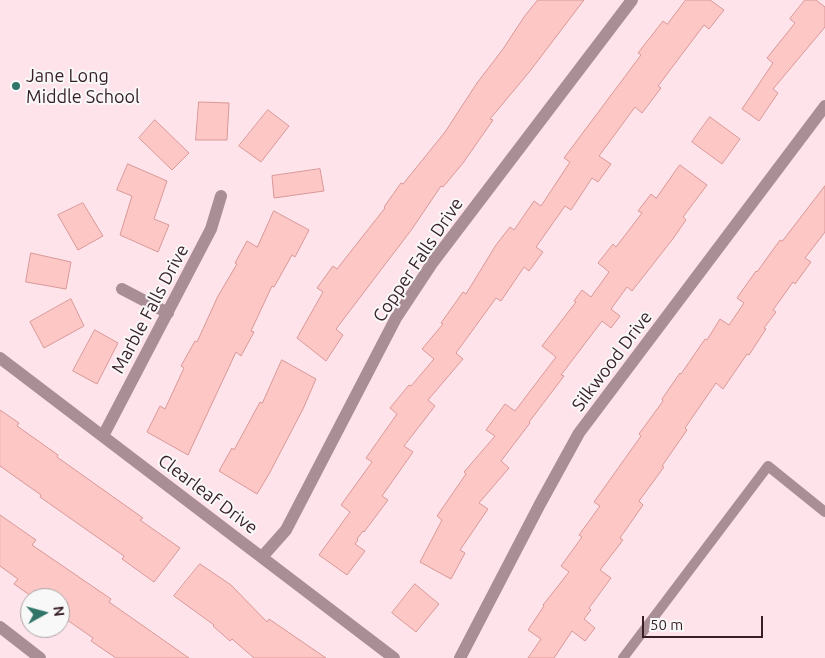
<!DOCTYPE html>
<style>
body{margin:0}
#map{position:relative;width:825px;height:658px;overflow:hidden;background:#fee3ea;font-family:Ubuntu,sans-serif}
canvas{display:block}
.north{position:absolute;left:20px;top:588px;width:50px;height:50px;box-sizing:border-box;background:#f8f8f8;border:1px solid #aba1a4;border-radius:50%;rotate:83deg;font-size:14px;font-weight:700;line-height:20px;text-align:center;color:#381f27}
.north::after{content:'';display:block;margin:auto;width:18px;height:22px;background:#317569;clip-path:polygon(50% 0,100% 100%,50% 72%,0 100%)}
.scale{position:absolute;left:642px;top:616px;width:121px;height:22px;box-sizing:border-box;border:2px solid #381f27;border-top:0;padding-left:6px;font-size:15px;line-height:18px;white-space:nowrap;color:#381f27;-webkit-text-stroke:4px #f8f8f8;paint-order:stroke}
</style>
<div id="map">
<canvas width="825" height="658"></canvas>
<div class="north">N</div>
<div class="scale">50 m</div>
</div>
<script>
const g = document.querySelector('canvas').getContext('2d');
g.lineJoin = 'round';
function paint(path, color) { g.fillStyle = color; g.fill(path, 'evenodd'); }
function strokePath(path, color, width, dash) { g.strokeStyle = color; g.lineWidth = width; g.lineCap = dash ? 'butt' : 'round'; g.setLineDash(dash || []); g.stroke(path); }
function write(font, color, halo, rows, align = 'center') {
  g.font = font + ' Ubuntu,sans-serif'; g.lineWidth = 4; g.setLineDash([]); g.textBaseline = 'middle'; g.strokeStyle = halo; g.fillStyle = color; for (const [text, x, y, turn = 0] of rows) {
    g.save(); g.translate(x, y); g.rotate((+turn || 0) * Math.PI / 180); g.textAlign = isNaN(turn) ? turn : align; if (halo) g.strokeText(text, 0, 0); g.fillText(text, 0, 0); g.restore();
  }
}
const building = new Path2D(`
 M538 0H584L530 71 490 119 493 120 463 163 443 187 441 186 412 229 336 329 343 335 326 361 297 338 323 292 317 288 333 266 337 269 385 208 384 207 401 183 403 184 445 132 477 83 503 49 524 17Z
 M686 0H710L724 10 709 29 704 25 658 86 661 88 642 113 635 107 599 156 611 164 598 182 592 178 571 210 565 206 536 247 543 252 529 271 524 267 501 301 496 298 456 353 463 359 428 400 435 406 404 446 413 452 382 496 388 500 364 532 363 531 357 539 358 540 355 544 365 551 347 575 319 555 350 512 341 505 372 462 366 458 397 414 390 408 409 385 411 386 434 359 422 349 443 324 441 323 463 292 466 294 496 245 510 227 514 230 534 201 541 206 570 162 564 158 641 55 638 53 663 21 667 24Z
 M805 0H816L825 7V27L773 89 778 93 759 121 742 109 773 63 767 58 795 23 790 19Z
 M199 102 229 103 227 140H196Z
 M268 110 289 126 261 162 239 146Z
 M710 117 740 139 722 164 692 142Z
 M155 120 189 153 172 170 139 138Z
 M128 164 167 181 154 219 169 225 158 252 120 235 132 196 117 190Z
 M680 165 707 185 683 217 686 220 672 240 632 291 627 287 611 309 620 316 611 328 602 321 561 375 564 376 529 422 530 423 501 461 509 468 479 503 488 509 460 550 465 553 451 579 420 562 442 520 437 516 466 474 464 472 495 436 486 430 505 404 515 411 556 357 542 346 576 302 574 301 582 290 591 297 609 272 598 263 613 244 616 247 642 213 638 211 651 194 656 198Z
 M320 169 324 191 274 198 272 176Z
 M825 186V232L805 258 811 262 795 284 793 282 773 310 776 312 764 328 766 329 749 355 747 354 723 389 716 383 685 428 687 430 662 466 664 467 639 501 643 505 620 538 623 540 600 570 611 578 589 608 591 610 584 619 595 628 585 641 572 631 554 658H528L541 639 528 630 544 606 543 605 569 572 561 566 582 537 579 535 600 506 594 502 641 436 639 434 663 401 662 399 680 373 681 374 705 339 707 340 720 319 729 325 744 303 737 298 756 271 757 272 780 240 782 241Z
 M83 203 103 236 78 250 58 215Z
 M274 211 309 230 295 257 292 255 274 287 272 286 251 331 254 332 241 356 236 352 188 455 147 432 160 406 165 409 184 368 181 366 195 341 197 342 218 296 237 264 235 263 247 241 257 247Z
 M31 253 71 262 66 289 26 282Z
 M71 299 84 326 44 348 30 322Z
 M95 330 118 343 97 384 73 371Z
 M282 360 316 379 303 409 269 474 257 494 219 471 232 448 234 450 260 402 262 403Z
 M0 410 19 423 17 426 58 455 57 457 143 518 140 520 180 548 154 582 122 559 124 556 40 497 41 495 0 466Z
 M0 515 36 540 32 545 111 599 109 602 189 658H116L91 641 93 638 60 615V598H34L14 584 18 579 0 566Z
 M200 564 231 585 267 622 269 619 326 658H254L232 639 230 641 213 626 214 625 174 596Z
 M415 584 439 604 416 632 392 613Z`);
const service = new Path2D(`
 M623 658 768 466 825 512`);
const minor = new Path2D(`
 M122 289 168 313
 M0 358 394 658
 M103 436 211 229 221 196
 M262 557 286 530 396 318 433 262 632 0
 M0 627 40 658
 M460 658 540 504 579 433 825 106`);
const markers = [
 [16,86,5,"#317569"]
];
const poiNames = [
 ["Jane Long",26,76],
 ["Middle School",26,97]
];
const streetNames = [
 ["Copper Falls Drive",418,260,-56],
 ["Marble Falls Drive",150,309,-62],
 ["Silkwood Drive",612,361,-53],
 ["Clearleaf Drive",208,494,37]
];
paint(building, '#fdc7c6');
strokePath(building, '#d89897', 1);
strokePath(service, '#aa8e96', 10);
strokePath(minor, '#aa8e96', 12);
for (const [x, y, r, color] of markers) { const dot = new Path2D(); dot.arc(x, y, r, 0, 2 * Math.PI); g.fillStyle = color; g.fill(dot); strokePath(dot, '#f8f8f8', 2); }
write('18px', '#381f27', '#f8f8f8', poiNames, 'left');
write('18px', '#381f27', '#f8f8f8', streetNames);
</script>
